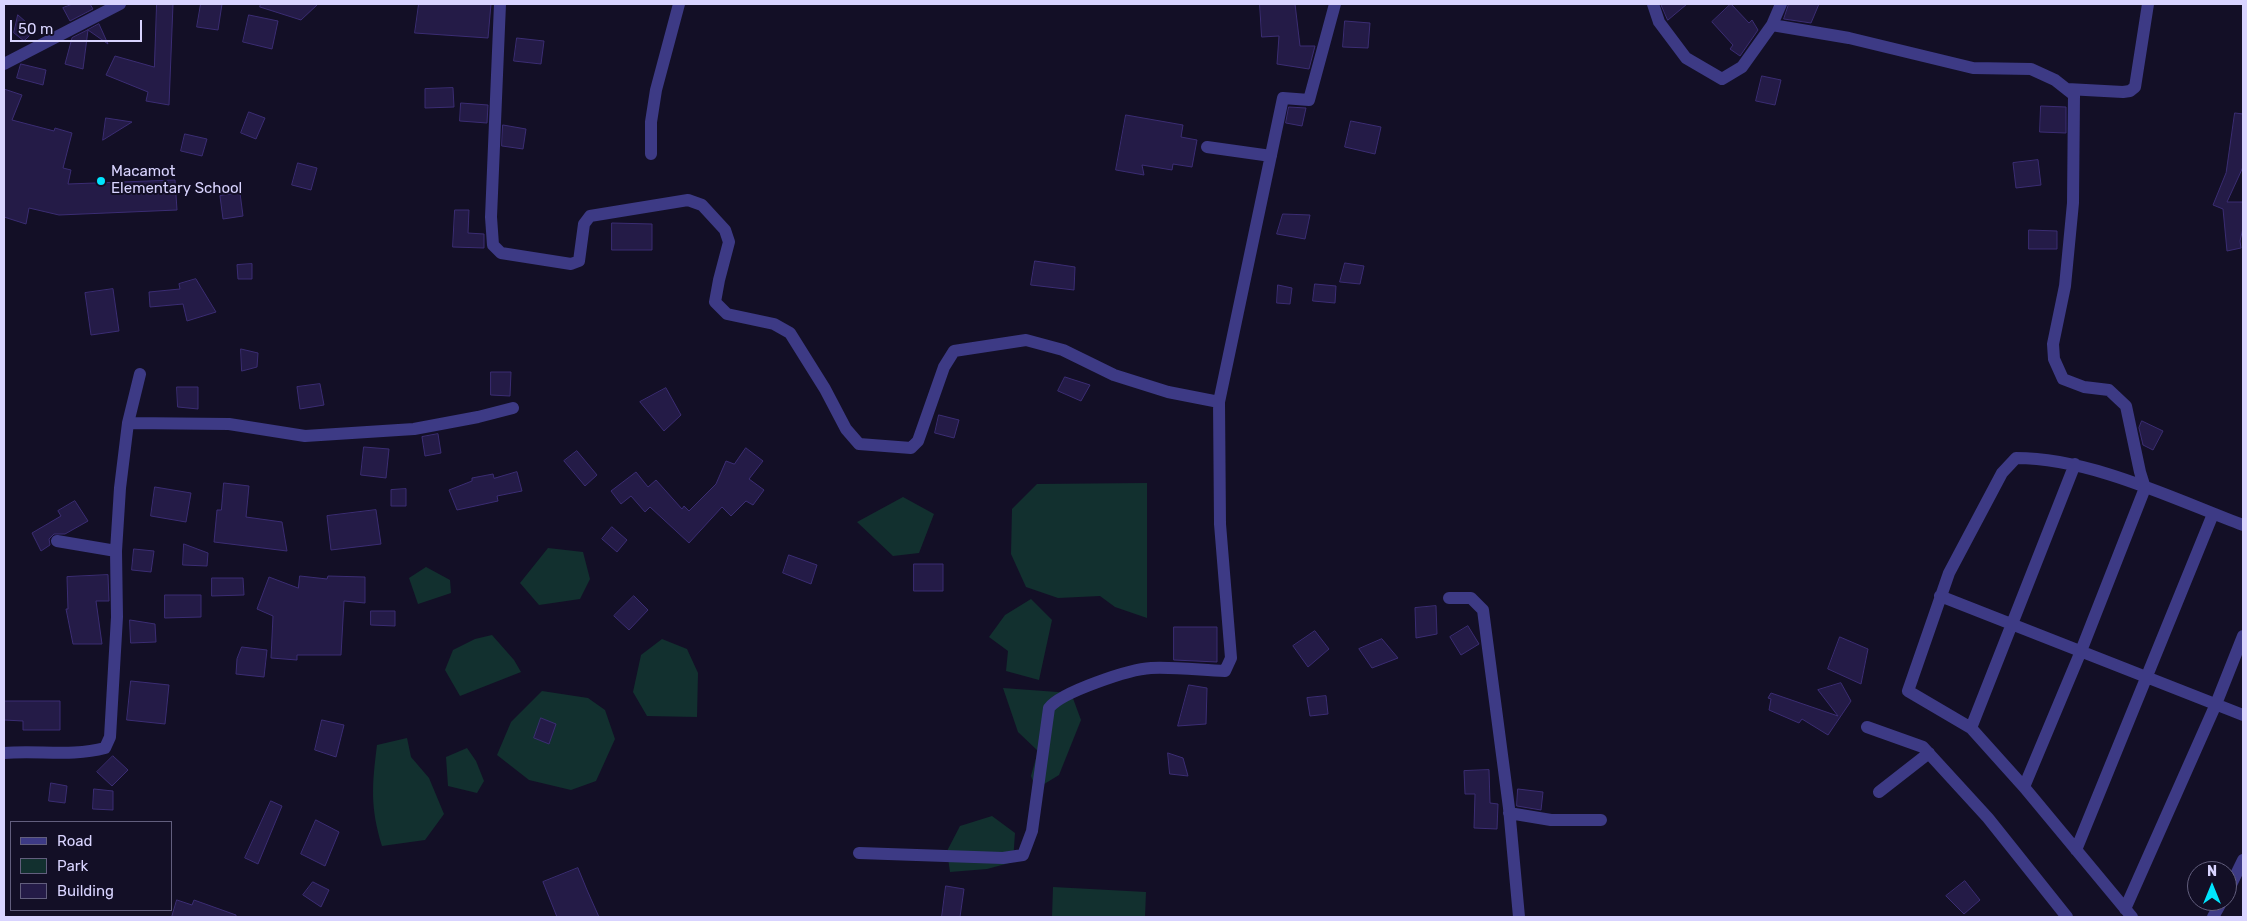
<!DOCTYPE html>
<style>
body{margin:0}
#map{position:relative;width:2247px;height:921px;overflow:hidden;background:#130f26;font-family:Rubik,sans-serif}
canvas{display:block}
.frame{position:absolute;inset:0;border:5px solid #d9d4ff;pointer-events:none}
.legend{position:absolute;left:10px;top:821px;width:162px;height:90px;box-sizing:border-box;background:#130f26;border:1px solid #625e7d;margin:0;padding:6px 9px;list-style:none;font-size:15px;color:#d9d4ff}
.legend li{display:flex;align-items:center;gap:10px;height:25px}
.legend b{width:25px;border:1px solid #625e7d}
.north{position:absolute;left:2187px;top:861px;width:50px;height:50px;box-sizing:border-box;background:#130f26;border:1px solid #625e7d;border-radius:50%;rotate:0deg;font-size:14px;font-weight:700;line-height:20px;text-align:center;color:#d9d4ff}
.north::after{content:'';display:block;margin:auto;width:18px;height:22px;background:#00e5ff;clip-path:polygon(50% 0,100% 100%,50% 72%,0 100%)}
.scale{position:absolute;left:10px;top:20px;width:132px;height:22px;box-sizing:border-box;border:2px solid #d9d4ff;border-top:0;padding-left:6px;font-size:15px;line-height:18px;white-space:nowrap;color:#d9d4ff;-webkit-text-stroke:4px #130f26;paint-order:stroke}
</style>
<div id="map">
<canvas width="2247" height="921"></canvas>
<div class="frame"></div>
<ul class="legend">
<li><b style="height:6px;background:#3d3a85"></b>Road</li>
<li><b style="height:14px;background:#12302f"></b>Park</li>
<li><b style="height:14px;background:#241b47"></b>Building</li>
</ul>
<div class="north">N</div>
<div class="scale">50 m</div>
</div>
<script>
const g = document.querySelector('canvas').getContext('2d');
g.lineJoin = 'round';
function paint(path, color) { g.fillStyle = color; g.fill(path, 'evenodd'); }
function strokePath(path, color, width, dash) { g.strokeStyle = color; g.lineWidth = width; g.lineCap = dash ? 'butt' : 'round'; g.setLineDash(dash || []); g.stroke(path); }
function write(font, color, halo, rows, align = 'center') {
  g.font = font + ' Rubik,sans-serif'; g.lineWidth = 4; g.setLineDash([]); g.textBaseline = 'middle'; g.strokeStyle = halo; g.fillStyle = color; for (const [text, x, y, turn = 0] of rows) {
    g.save(); g.translate(x, y); g.rotate((+turn || 0) * Math.PI / 180); g.textAlign = isNaN(turn) ? turn : align; if (halo) g.strokeText(text, 0, 0); g.fillText(text, 0, 0); g.restore();
  }
}
const green = new Path2D(`
 M1147 483V618L1115 607 1100 596 1058 598 1026 587 1011 554 1012 509 1037 484Z
 M903 497 934 514 919 553 893 556 857 522Z
 M548 548 583 552 590 579 580 599 539 605 520 583Z
 M426 567 450 580 451 593 418 604 409 578Z
 M1031 599 1052 620 1039 680 1006 671 1008 651 989 637 1005 615Z
 M492 635 514 660 521 672 460 696 445 670 453 650 475 639Z
 M662 639 687 649 698 673 697 717 647 716 633 692 641 655Z
 M1003 688 1071 693 1081 720 1059 775 1036 789 1031 776 1038 751 1018 732Z
 M542 691 588 698 605 710 615 739 596 781 571 790 529 780 497 755 511 722Z
 M407 738 411 757 429 778 444 814 425 840 382 846C370 807 372 785 377 745Z
 M467 748 476 761 484 781 477 793 448 786 446 757Z
 M992 816 1015 833 1013 862 987 869 950 872 947 851 960 826Z
 M1053 887 1146 892 1145 917H1052Z`);
const building = new Path2D(`
 M73 4H90L93 9 70 21 63 8Z
 M157 4H173L169 105 146 101 148 92 106 75 115 56 154 67Z
 M201 4H222L218 30 197 27Z
 M261 4H318L301 20 260 7Z
 M419 4H491L488 38 415 33Z
 M1260 4H1295L1300 46H1315L1309 69 1277 64 1279 36 1262 37Z
 M1661 4H1687L1668 20Z
 M1731 4 1749 23 1752 20 1758 30 1740 56 1730 49 1733 45 1712 22Z
 M1789 4H1819L1811 23 1784 19Z
 M18 15 35 30 24 41 14 33Z
 M249 15 278 21 272 49 243 42Z
 M1345 21 1370 23 1368 48 1343 47Z
 M99 24 108 44 88 30Z
 M88 30 83 69 65 64 72 38Z
 M517 38 544 41 541 64 514 61Z
 M21 64 46 70 43 85 17 78Z
 M1762 76 1781 80 1775 105 1756 101Z
 M453 88 454 107 425 108V89Z
 M4 89 22 95 12 120 54 131 55 128 72 133 63 168 71 170 68 184 175 180 177 210 59 215 29 208 26 224 4 217Z
 M461 103 488 105 487 123 460 121Z
 M2041 106 2066 107V133L2040 132Z
 M1289 107 1306 108 1302 126 1286 123Z
 M249 112 265 118 256 139 241 133Z
 M2235 113 2243 114V167L2227 202H2243V228L2240 241 2241 248 2227 251 2223 209 2213 205 2226 173Z
 M1126 115 1183 125 1181 137 1197 140 1192 167 1173 164 1172 170 1142 165 1144 175 1116 170Z
 M106 118 132 122 103 140Z
 M1351 121 1381 127 1375 154 1345 147Z
 M503 125 526 129 523 149 502 146Z
 M185 134 207 139 202 156 181 151Z
 M2038 160 2041 185 2016 188 2013 163Z
 M298 163 317 168 311 190 292 185Z
 M240 193 243 216 223 219 220 196Z
 M455 210H469L468 233 484 234V248L453 247Z
 M1283 214 1310 215 1305 239 1277 234Z
 M612 223 652 224V250H612Z
 M2029 230 2057 231V249H2029Z
 M1035 261 1075 267 1074 290 1031 285Z
 M1345 263 1364 266 1360 284 1340 282Z
 M252 264V279H238L237 265Z
 M196 279 216 312 187 321 183 304 150 307 149 292 180 289 179 284Z
 M1315 284 1336 286 1335 303 1313 301Z
 M1278 285 1292 288 1290 304 1277 303Z
 M113 289 119 331 91 335 85 293Z
 M241 349 258 353 257 367 242 371Z
 M491 372H511L510 396 491 395Z
 M1065 377 1090 385 1081 401 1058 391Z
 M320 384 324 405 300 409 297 387Z
 M177 387H198V409L178 407Z
 M666 388 681 415 664 431 640 402Z
 M939 415 959 420 954 438 935 433Z
 M2142 421 2163 431 2153 450 2143 445 2139 428Z
 M438 434 441 453 425 456 422 437Z
 M364 447 389 449 386 478 361 475Z
 M746 448 763 461 749 479 764 490 753 505 746 501 731 516 722 507 689 543 650 507 645 512 631 496 621 504 611 491 636 472 648 487 656 480 682 509 684 506 689 511 716 484 726 461 734 464Z
 M577 451 597 475 585 486 564 461Z
 M517 472 522 491 497 496 498 501 457 510 449 490 472 481V478L493 474 494 478Z
 M224 483 249 486 246 517 282 522 287 551 214 542 217 510H221Z
 M155 487 191 493 186 522 151 516Z
 M406 489V506H391V490Z
 M75 501 88 521 65 534H54L49 539 50 545 41 551 32 533 61 516 58 511Z
 M376 510 381 544 331 550 327 516Z
 M612 527 627 540 617 552 602 539Z
 M184 544 208 553 207 566 183 565Z
 M134 549 154 551 151 572 132 570Z
 M789 555 817 565 811 584 783 573Z
 M914 564H943V591H914Z
 M108 575 109 601H96L102 644H73L66 609H68L67 577Z
 M300 576 327 579 328 576 365 577V603L344 601 341 655H297V660L271 658 273 616 257 609 269 577 298 588Z
 M212 578H243L244 595 212 596Z
 M165 595H201V617L165 618Z
 M634 596 648 610 629 630 614 616Z
 M1436 606 1437 634 1416 638 1415 608Z
 M371 611H395V626L371 625Z
 M130 620 155 624 156 642 131 643Z
 M1468 626 1479 644 1461 655 1450 637Z
 M1174 627H1217V662L1174 660Z
 M1315 631 1329 649 1308 667 1293 646Z
 M1840 637 1868 649 1861 684 1828 669Z
 M1382 639 1398 658 1372 668 1359 649Z
 M242 647 267 650 264 677 236 674 237 659Z
 M131 681 169 685 165 724 127 720Z
 M1841 683 1851 701 1828 735 1802 719 1799 723 1769 710 1771 699 1768 698 1771 693 1838 716 1818 690Z
 M1189 685 1207 688 1206 724 1178 726Z
 M1326 696 1328 714 1310 716 1307 698Z
 M4 701H60V730H23V721L4 720Z
 M541 718 556 724 549 744 534 738Z
 M322 720 344 725 336 757 315 750Z
 M1168 753 1183 758 1188 776 1170 774Z
 M113 756 128 770 112 786 97 772Z
 M1489 770 1490 803 1498 804 1497 829 1474 828 1475 794H1465L1464 771Z
 M51 783 67 786 65 803 49 801Z
 M94 789 113 791V810L93 809Z
 M1518 789 1543 792 1541 810 1517 806Z
 M271 801 282 806 258 864 245 858Z
 M316 820 339 832 325 866 301 854Z
 M578 868 587 890 599 917H557L543 882Z
 M1965 881 1980 900 1964 914 1946 896Z
 M313 882 329 890 321 907 303 895Z
 M946 886 964 889 960 917H942Z
 M177 900 192 905 194 900 236 915V917H172Z`);
const minor = new Path2D(`
 M500 4 491 217 493 245 501 253 571 264 579 261 584 224 590 216 688 200 702 205 725 230 729 242 719 280 715 302 727 314 774 324 790 333 825 389 846 429 859 444 911 448 918 441 944 367 954 351 1026 340 1063 350 1114 375 1168 392 1219 402
 M1653 4 1659 22 1686 58 1722 79 1742 67 1772 25 1781 4
 M1772 25 1849 38 1973 68 2031 69 2055 80 2074 95 2073 203 2065 286 2053 344 2054 359 2063 379 2084 387 2109 390 2126 406 2140 472 2145 488 2081 651 2024 787
 M4 64 120 4
 M2067 89 2123 92 2130 91 2135 87 2148 4
 M1207 147 1271 156
 M651 154V122L656 90 679 4
 M128 423 229 424 305 436 414 429 478 417 513 408
 M57 541 116 551
 M1940 596 2243 715
 M1449 598H1471L1483 610 1509 808 1519 917
 M1867 727 1923 747 1988 818 2067 917
 M1971 728 2075 464
 M4 753C38 750 72 757 105 748L110 737 117 617 116 551 120 488 128 423 140 374
 M1879 792 1929 753
 M1509 813 1551 820H1601
 M2076 850 2213 514
 M859 853 1003 858 1023 855 1032 831 1049 708C1061 692 1130 669 1151 668 1176 667 1200 670 1225 671L1231 658 1220 524 1219 402 1283 98 1309 100 1335 4
 M2227 893 2243 860
 M2125 909 2216 704 2243 636
 M2132 917 2024 787 1971 728 1908 691 1949 573 2002 473 2016 458C2091 458 2174 499 2243 525
 M2213 917 2222 901`);
const markers = [
 [101,181,5,"#00e5ff"]
];
const poiNames = [
 ["Macamot",111,172],
 ["Elementary School",111,189]
];
paint(green, '#12302f');
paint(building, '#241b47');
strokePath(building, '#3b2d73', 1);
strokePath(minor, '#3d3a85', 12);
for (const [x, y, r, color] of markers) { const dot = new Path2D(); dot.arc(x, y, r, 0, 2 * Math.PI); g.fillStyle = color; g.fill(dot); strokePath(dot, '#130f26', 2); }
write('15px', '#d9d4ff', '#130f26', poiNames, 'left');
</script>
